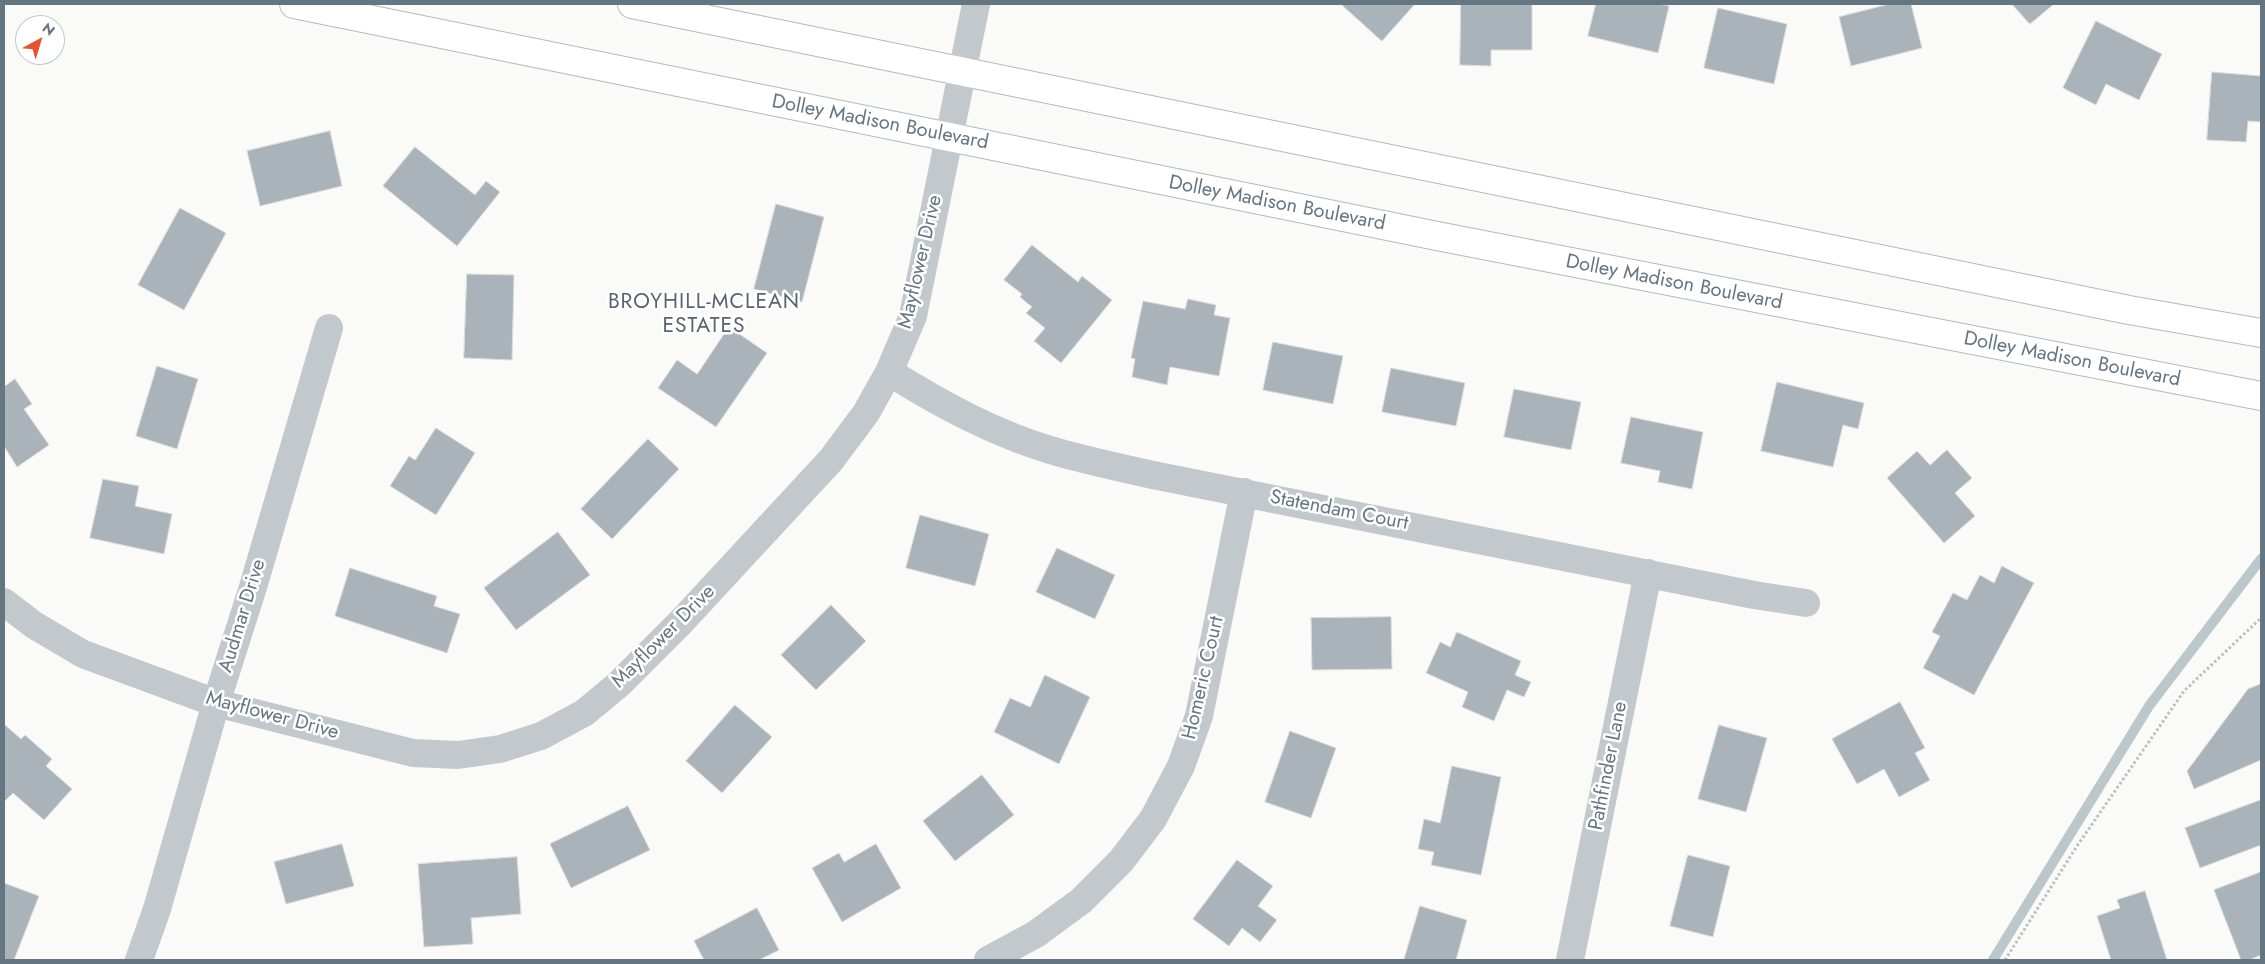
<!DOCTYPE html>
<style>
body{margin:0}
#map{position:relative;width:2265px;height:964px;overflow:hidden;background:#fafaf8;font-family:Jost,sans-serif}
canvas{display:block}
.frame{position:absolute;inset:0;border:5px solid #657683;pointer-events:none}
.north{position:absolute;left:15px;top:15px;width:50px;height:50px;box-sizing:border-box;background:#fff;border:1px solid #c1c8cd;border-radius:50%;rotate:39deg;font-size:14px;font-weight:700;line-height:20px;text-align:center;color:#657683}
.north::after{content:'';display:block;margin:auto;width:18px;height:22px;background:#e4572e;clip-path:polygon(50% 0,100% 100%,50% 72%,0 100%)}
</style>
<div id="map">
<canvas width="2265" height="964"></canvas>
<div class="frame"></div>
<div class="north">N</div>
</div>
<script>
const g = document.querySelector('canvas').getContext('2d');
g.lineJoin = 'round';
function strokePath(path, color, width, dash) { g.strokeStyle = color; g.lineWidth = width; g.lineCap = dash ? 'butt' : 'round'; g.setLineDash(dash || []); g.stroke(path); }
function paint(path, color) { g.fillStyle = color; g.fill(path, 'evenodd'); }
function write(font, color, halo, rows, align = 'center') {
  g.font = font + ' Jost,sans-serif'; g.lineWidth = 5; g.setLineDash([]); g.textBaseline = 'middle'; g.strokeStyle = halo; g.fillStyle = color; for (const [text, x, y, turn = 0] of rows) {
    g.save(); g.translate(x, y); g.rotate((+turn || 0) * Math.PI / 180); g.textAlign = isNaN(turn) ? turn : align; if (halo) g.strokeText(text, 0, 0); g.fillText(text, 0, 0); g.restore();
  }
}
const stream = new Path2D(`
 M1993 960 2149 706 2261 559`);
const building = new Path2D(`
 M1341 4H1415L1382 41Z
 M1461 4H1532V50H1491V66L1460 65Z
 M1596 4H1658L1669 6 1658 53 1588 36Z
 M1890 4H1911L1922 48 1851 66 1839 17Z
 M2012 4H2054L2030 24Z
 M1718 8 1787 24 1774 84 1704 68Z
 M2096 21 2162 54 2139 100 2106 84 2096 105 2063 88Z
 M2212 72 2261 76V122L2248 121 2246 142 2207 140Z
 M330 131 342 186 260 206 247 151Z
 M415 147 475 195 486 181 500 192 457 246 383 186Z
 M776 204 824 217 802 302 754 289Z
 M180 208 226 233 184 310 138 285Z
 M1032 245 1078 282 1082 276 1112 300 1061 363 1034 341 1045 328 1026 313 1032 307 1020 297 1022 294 1004 280Z
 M467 274 514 275 512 360 464 358Z
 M1188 299 1216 305 1214 315 1230 318 1219 376 1170 367 1167 385 1132 377 1135 359 1131 358 1143 301 1185 309Z
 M729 327 767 353 716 427 658 388 677 360 697 374Z
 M1273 342 1343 356 1333 404 1263 390Z
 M157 366 198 379 177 449 136 436Z
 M1391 368 1465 383 1456 426 1382 412Z
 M15 379 32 404 24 409 49 445 17 467 4 446V387Z
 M1777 382 1864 403 1858 429 1843 425 1833 467 1761 451Z
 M1514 389 1581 402 1571 450 1504 437Z
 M1631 417 1703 432 1692 489 1658 482 1660 471 1621 463Z
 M436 428 475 453 436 515 390 486 409 456 415 460Z
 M648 439 679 469 612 539 581 509Z
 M1947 450 1972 478 1955 493 1975 516 1944 543 1887 478 1917 451 1930 465Z
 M103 479 139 486 135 506 172 514 164 554 90 538Z
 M920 515 989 534 975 586 906 568Z
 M558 532 590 575 516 630 484 588Z
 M1057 548 1115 575 1095 619 1036 592Z
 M2002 566 2034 583 1974 695 1923 668 1940 636 1932 632 1953 593 1967 600 1980 575 1994 583Z
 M350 568 437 596 434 606 460 614 447 653 335 616Z
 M831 605 866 641 816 690 781 655Z
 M1391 617 1392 669 1312 670 1311 618Z
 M1457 632 1521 661 1515 675 1531 682 1524 697 1507 690 1494 721 1462 707 1468 692 1426 673 1440 642 1450 647Z
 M1045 675 1090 697 1059 764 994 732 1010 698 1030 707Z
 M2261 684V760L2194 789 2187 771 2248 689Z
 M1900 702 1925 748 1915 753 1930 780 1899 797 1884 769 1857 784 1832 739Z
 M735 705 772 737 722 793 686 761Z
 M4 724 21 739 25 735 52 759 46 766 72 789 44 820 13 793 4 802Z
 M1719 725 1767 738 1746 812 1698 799Z
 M1290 731 1336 748 1311 818 1265 802Z
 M1452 766 1501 777 1481 875 1431 865 1434 852 1418 849 1424 819 1440 823Z
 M982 775 1014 815 955 861 923 821Z
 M2261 800V845L2200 868 2185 828Z
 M628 806 650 850 571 888 550 844Z
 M342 844 354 886 286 904 274 862Z
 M876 844 901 888 842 922 812 868 839 853 844 862Z
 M1688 855 1730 866 1713 937 1670 926Z
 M517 857 521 914 471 918 473 944 424 947 418 864Z
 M1237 860 1273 886 1258 906 1277 920 1260 942 1242 928 1229 946 1193 919Z
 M2261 872V955L2249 960H2241L2214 890Z
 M4 883 39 896 14 960H4Z
 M2145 891 2167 960H2111L2097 916 2120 908 2117 900Z
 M1420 906 1467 920 1456 960H1404Z
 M757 908 779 950 759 960H704L694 941Z`);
const path = new Path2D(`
 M2005 960 2077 846 2184 691 2261 618`);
const minor = new Path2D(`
 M889 372C942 405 997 435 1057 452 1089 461 1121 468 1153 475L1754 595 1806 603
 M4 602 34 625 83 654 216 703 413 753 458 755 500 749 541 736 584 713 619 684 680 623 831 460 866 413 889 372 913 316 976 4
 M139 960 157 909 216 703 253 587 329 328
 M988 960 1036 934 1081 901 1121 861 1153 819 1181 766 1199 716 1244 492
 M1570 960 1648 573`);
const major = new Path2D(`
 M294 4 1437 236 2261 396
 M632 4 2129 310 2261 333`);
const streetNames = [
 ["Dolley Madison Boulevard",880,123,11],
 ["Dolley Madison Boulevard",1277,204,11],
 ["Mayflower Drive",921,262,-77],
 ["Dolley Madison Boulevard",1674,283,11],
 ["Dolley Madison Boulevard",2072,360,11],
 ["Statendam Court",1339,511,11],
 ["Audmar Drive",243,616,-73],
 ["Mayflower Drive",664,637,-45],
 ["Homeric Court",1204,678,-77],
 ["Mayflower Drive",272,716,15],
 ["Pathfinder Lane",1609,766,-79]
];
const neighbourhoodNames = [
 ["BROYHILL-MCLEAN",704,303],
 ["ESTATES",704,327]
];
strokePath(stream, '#bbc7cb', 10);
paint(building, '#aab3b9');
strokePath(building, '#dcdcda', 1);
strokePath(major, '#b5babe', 30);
strokePath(path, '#bbbfc2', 3, [2.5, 2.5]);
strokePath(minor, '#c3c8cc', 28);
strokePath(major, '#fff', 28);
write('20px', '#657683', '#fff', streetNames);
g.letterSpacing = '1px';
write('21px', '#57646e', '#fff', neighbourhoodNames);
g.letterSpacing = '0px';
</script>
